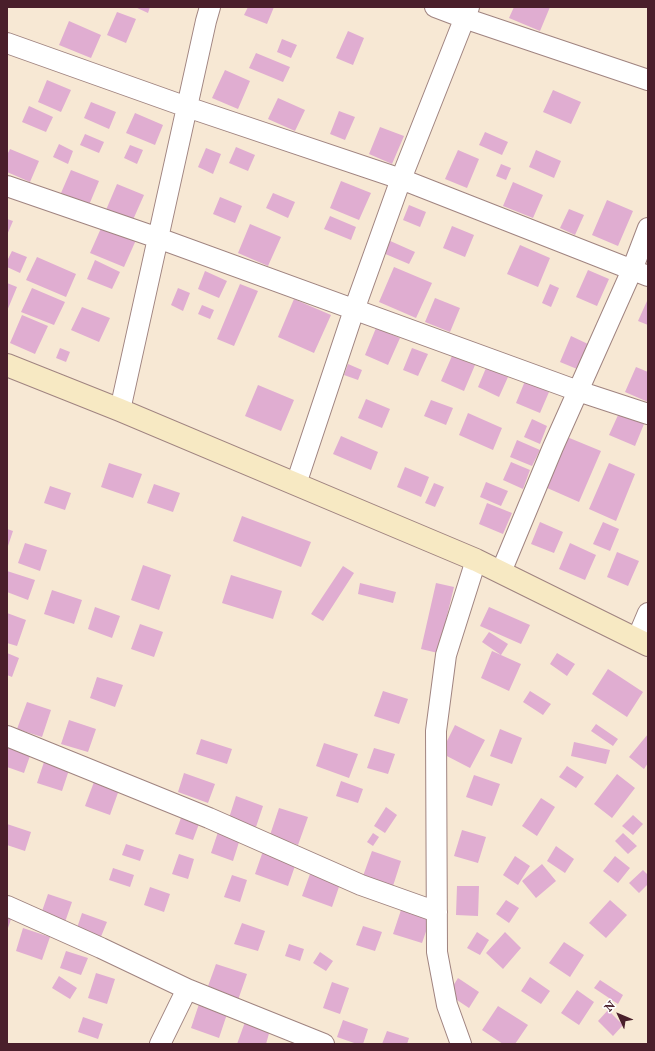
<!DOCTYPE html>
<style>
body{margin:0}
#map{position:relative;width:655px;height:1051px;overflow:hidden;background:#f7e8d4;font-family:"IM FELL English",serif}
canvas{display:block}
.frame{position:absolute;inset:0;border:8px solid #4a1f2b;pointer-events:none}
.north{position:absolute;left:599px;top:995px;width:40px;height:40px;-webkit-text-stroke:3px #fff;paint-order:stroke;rotate:314deg;font-size:11px;font-weight:700;line-height:16px;text-align:center;color:#4a1f2b}
.north::after{content:'';display:block;margin:auto;width:14px;height:18px;background:#4a1f2b;clip-path:polygon(50% 0,100% 100%,50% 72%,0 100%)}
</style>
<div id="map">
<canvas width="655" height="1051"></canvas>
<div class="frame"></div>
<div class="north">N</div>
</div>
<script>
const g = document.querySelector('canvas').getContext('2d');
g.lineJoin = 'round';
function paint(path, color) { g.fillStyle = color; g.fill(path, 'evenodd'); }
function strokePath(path, color, width, dash) { g.strokeStyle = color; g.lineWidth = width; g.lineCap = dash ? 'butt' : 'round'; g.setLineDash(dash || []); g.stroke(path); }
const building = new Path2D(`
 M135 7H150L148 13Z
 M248 7H274L267 24 244 15Z
 M514 7H550L540 31 509 18Z
 M117 12 136 19 126 43 107 35Z
 M69 21 101 35 91 58 59 45Z
 M348 31 364 38 353 65 336 58Z
 M282 39 297 45 291 58 277 52Z
 M256 53 290 67 283 82 249 68Z
 M225 70 250 81 238 109 212 98Z
 M47 80 71 90 61 112 38 102Z
 M553 90 581 102 571 124 543 112Z
 M278 98 305 110 295 131 268 119Z
 M91 102 116 112 109 129 84 118Z
 M29 106 53 117 46 132 22 122Z
 M339 111 355 117 345 140 330 134Z
 M135 113 163 125 155 145 126 133Z
 M380 127 404 136 392 164 369 154Z
 M485 132 508 142 502 155 479 145Z
 M85 134 104 142 99 153 80 145Z
 M59 144 73 151 68 164 53 157Z
 M130 145 143 150 137 164 124 158Z
 M236 147 255 155 248 171 229 163Z
 M206 148 221 154 213 174 198 167Z
 M10 149 39 161 30 182 7 172V155Z
 M458 150 479 159 467 188 445 179Z
 M536 150 561 161 554 178 529 167Z
 M501 164 511 168 506 180 496 176Z
 M71 170 99 181 89 205 61 193Z
 M341 181 371 193 359 220 330 208Z
 M513 182 543 195 533 218 503 206Z
 M117 184 144 195 132 222 106 210Z
 M273 193 295 202 288 218 266 208Z
 M220 197 242 206 235 223 213 214Z
 M607 200 633 211 618 246 592 235Z
 M409 205 426 212 420 227 403 220Z
 M569 209 584 215 575 235 560 228Z
 M330 216 356 227 351 240 324 229Z
 M7 219 13 221 7 235Z
 M250 224 281 237 268 266 238 253Z
 M102 226 136 240 124 267 90 253Z
 M452 226 474 235 465 257 443 248Z
 M388 240 415 252 409 264 383 253Z
 M520 245 550 258 538 287 507 274Z
 M12 251 27 257 20 273 7 267V261Z
 M37 257 76 274 66 297 26 280Z
 M95 260 120 272 112 289 87 279Z
 M394 267 432 283 416 318 379 302Z
 M588 270 609 279 597 306 576 297Z
 M205 271 227 281 219 298 198 289Z
 M7 283 17 287 7 311Z
 M240 284 258 291 234 346 217 339Z
 M550 284 559 288 551 307 542 303Z
 M32 288 65 302 54 325 21 312Z
 M178 288 190 293 183 311 171 305Z
 M435 298 460 308 450 332 425 322Z
 M294 299 331 315 314 353 278 337Z
 M647 301 648 302V325L638 321Z
 M202 305 214 310 210 319 198 314Z
 M82 307 110 318 99 342 71 330Z
 M22 315 48 326 35 354 10 343Z
 M376 328 400 338 388 365 365 355Z
 M571 336 588 344 577 369 560 362Z
 M60 348 70 352 66 362 56 358Z
 M412 348 428 354 418 376 403 370Z
 M452 356 475 365 464 391 441 381Z
 M348 364 362 370 358 380 344 375Z
 M636 367 648 372V402L625 392Z
 M486 368 508 377 499 397 478 387Z
 M525 381 549 392 540 413 516 403Z
 M258 385 294 400 281 431 245 416Z
 M366 399 390 409 382 428 358 418Z
 M431 400 453 408 446 425 424 416Z
 M468 413 502 428 493 450 459 435Z
 M619 413 644 424 635 446 609 435Z
 M532 419 547 426 540 444 524 437Z
 M341 436 378 452 371 470 333 454Z
 M567 437 601 451 579 502 545 487Z
 M517 440 540 450 532 466 510 457Z
 M511 462 530 470 523 489 503 480Z
 M109 463 142 474 133 498 101 487Z
 M609 463 635 474 616 521 589 509Z
 M405 467 429 477 421 497 397 487Z
 M486 482 508 491 501 506 480 497Z
 M434 483 444 487 435 507 425 503Z
 M154 484 180 493 173 512 147 503Z
 M50 486 71 493 65 510 44 503Z
 M487 503 512 513 503 534 479 524Z
 M242 516 311 542 301 567 233 541Z
 M540 522 563 532 554 553 531 544Z
 M603 522 619 529 610 551 593 544Z
 M7 529 13 531 7 549Z
 M25 543 47 550 40 571 18 563Z
 M570 543 596 555 585 580 559 569Z
 M617 552 639 561 628 586 607 577Z
 M143 565 171 575 159 610 131 600Z
 M343 566 354 573 323 621 311 614Z
 M7 571 35 580 28 600 7 592Z
 M231 575 282 591 273 619 222 603Z
 M360 583 396 592 393 603 358 594Z
 M436 583 454 587 438 653 421 649Z
 M52 590 82 600 74 624 44 614Z
 M95 607 120 616 112 638 88 629Z
 M489 607 530 625 521 644 480 626Z
 M7 613 26 620 17 646 7 643Z
 M140 624 163 632 154 657 131 649Z
 M489 632 508 644 501 655 482 642Z
 M492 651 521 664 509 691 481 678Z
 M7 653 19 658 12 677 7 675Z
 M557 653 575 664 567 676 550 664Z
 M608 669 643 692 627 717 592 694Z
 M97 677 123 685 115 707 90 698Z
 M383 691 408 699 399 724 374 716Z
 M530 691 551 704 543 715 523 702Z
 M27 702 51 710 42 737 17 729Z
 M69 720 96 729 88 752 61 744Z
 M596 724 618 739 613 746 591 731Z
 M455 725 485 740 470 768 441 753Z
 M500 729 522 738 512 764 490 756Z
 M648 734V763L644 769 629 757Z
 M201 739 232 749 227 764 196 754Z
 M574 742 610 750 606 764 571 756Z
 M324 743 358 754 349 778 316 766Z
 M7 745 31 753 24 773 7 767Z
 M374 748 395 754 388 774 367 768Z
 M45 759 70 767 62 791 37 783Z
 M567 766 584 777 576 788 559 777Z
 M184 773 215 784 208 803 178 792Z
 M617 774 635 788 612 818 594 804Z
 M474 775 500 784 492 806 466 797Z
 M341 781 363 789 358 803 336 796Z
 M94 782 119 790 110 815 85 806Z
 M236 796 263 806 256 827 229 818Z
 M541 798 555 807 537 836 522 826Z
 M386 807 397 815 385 833 374 826Z
 M279 808 308 817 298 845 270 835Z
 M633 815 643 824 633 835 622 826Z
 M181 818 199 824 193 840 175 834Z
 M7 824 31 832 25 851 7 845Z
 M462 830 486 837 478 863 454 856Z
 M218 832 240 839 233 861 211 853Z
 M373 833 379 837 373 846 367 842Z
 M623 833 637 846 628 854 615 841Z
 M126 844 144 850 140 861 122 855Z
 M556 846 574 859 565 873 547 861Z
 M263 851 296 863 288 886 255 874Z
 M372 851 401 861 393 886 363 876Z
 M179 854 194 859 188 879 172 874Z
 M515 856 530 866 518 885 503 875Z
 M615 856 630 868 618 883 603 871Z
 M542 864 556 881 536 898 522 881Z
 M113 868 134 875 130 887 109 880Z
 M643 870 648 875V884L639 893 629 883Z
 M310 874 340 884 332 907 302 896Z
 M232 875 247 880 240 902 224 897Z
 M457 886H479L478 916 456 915Z
 M150 887 170 894 164 912 144 905Z
 M48 894 72 902 65 922 41 914Z
 M506 900 519 908 509 923 496 914Z
 M610 900 627 915 606 938 589 923Z
 M401 910 430 920 422 943 393 934Z
 M82 913 107 922 100 939 76 931Z
 M7 915 12 916 7 931Z
 M242 923 265 931 258 951 234 944Z
 M363 926 382 932 375 951 356 945Z
 M23 928 50 937 42 960 16 951Z
 M477 932 489 940 480 955 467 948Z
 M505 932 521 948 503 969 486 953Z
 M564 942 584 955 570 977 549 963Z
 M289 944 304 949 300 961 285 956Z
 M66 951 88 958 81 975 60 968Z
 M320 952 333 961 326 971 313 963Z
 M216 964 247 974 238 1000 207 989Z
 M96 973 115 979 107 1004 88 998Z
 M59 976 77 988 70 999 52 988Z
 M530 977 550 991 541 1004 521 991Z
 M458 978 479 992 469 1008 448 994Z
 M600 980 623 995 618 1004 594 988Z
 M332 982 349 988 340 1014 323 1008Z
 M577 990 594 1002 579 1025 561 1013Z
 M199 1004 227 1014 219 1038 191 1028Z
 M498 1006 528 1025 515 1044H503L482 1030Z
 M608 1010 623 1025 613 1036 598 1021Z
 M83 1017 103 1024 98 1039 78 1032Z
 M343 1020 368 1029 363 1044H357L337 1037Z
 M245 1022 270 1030 266 1044H237Z
 M387 1031 409 1038 407 1044H382Z`);
const street = new Path2D(`
 M435 7 464 18 648 80
 M7 43 187 107 401 179 648 276
 M7 186 158 238 578 391 648 414
 M120 410 206 21 210 7
 M296 484 354 310 401 179 469 7
 M501 572 553 447 632 270 648 228
 M637 639 648 613
 M7 736 209 818 361 885 437 912
 M7 906 101 948 187 989 324 1044
 M160 1044 187 989
 M461 1044 447 1005 437 952 436 731 446 655 476 560`);
const secondary = new Path2D(`
 M7 365 120 410 476 560 648 645`);
paint(building, '#e0add1');
strokePath(street, '#a08480', 22);
strokePath(secondary, '#a08480', 24);
strokePath(street, '#fff', 20);
strokePath(secondary, '#f7e9c3', 22);
</script>
